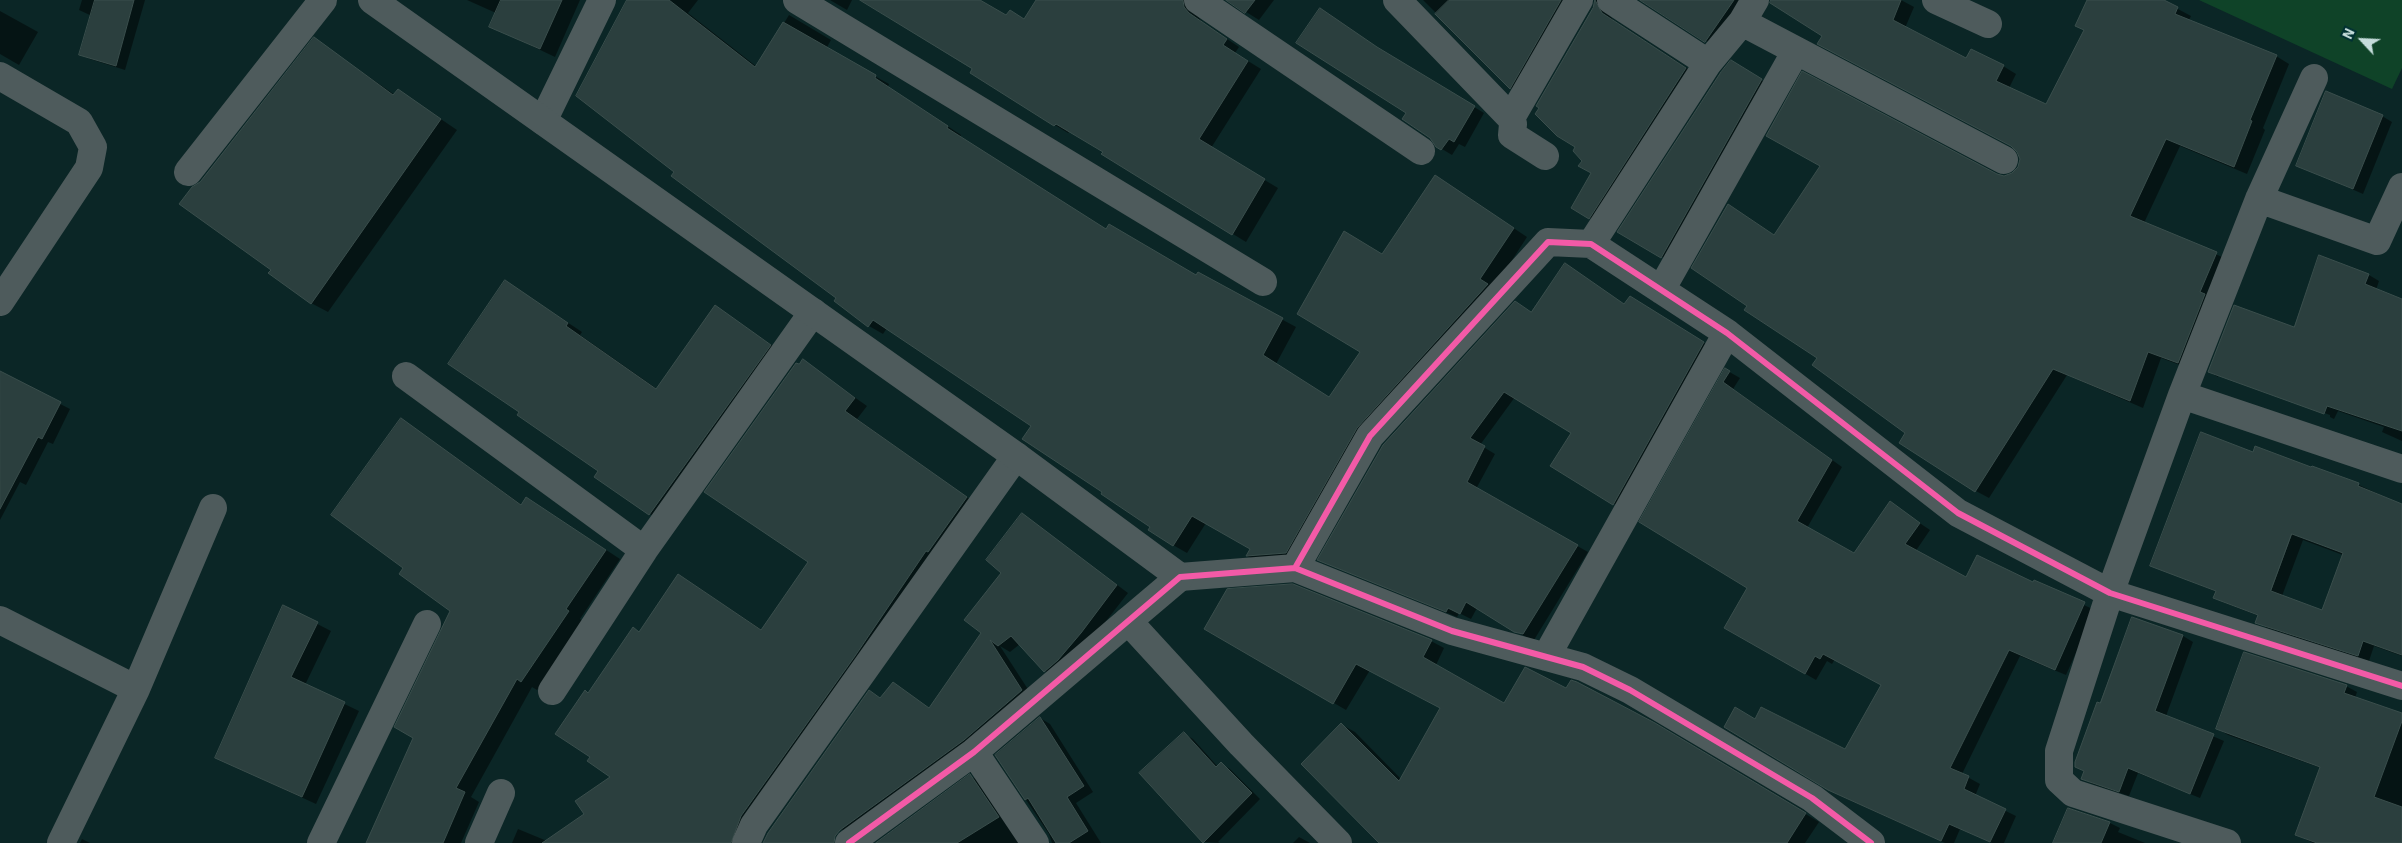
<!DOCTYPE html>
<style>
body{margin:0}
#map{position:relative;width:2402px;height:843px;overflow:hidden;background:#0b2626;font-family:"IBM Plex Sans",sans-serif}
canvas{display:block}
.north{position:absolute;left:2337px;top:15px;width:50px;height:50px;-webkit-text-stroke:4px #003031;paint-order:stroke;rotate:295deg;font-size:14px;font-weight:700;line-height:20px;text-align:center;color:#c5dcdb}
.north::after{content:'';display:block;margin:auto;width:18px;height:22px;background:#c5dcdb;clip-path:polygon(50% 0,100% 100%,50% 72%,0 100%)}
</style>
<div id="map">
<canvas width="2402" height="843"></canvas>
<div class="north">N</div>
</div>
<script>
const g = document.querySelector('canvas').getContext('2d');
g.lineJoin = 'round';
function paint(path, color) { g.fillStyle = color; g.fill(path, 'evenodd'); }
function strokePath(path, color, width, dash) { g.strokeStyle = color; g.lineWidth = width; g.lineCap = dash ? 'butt' : 'round'; g.setLineDash(dash || []); g.stroke(path); }
const green = new Path2D(`
 M2199 0H2402V68L2392 89Z`);
const shadow = new Path2D(`
 M82 0H145L125 70 90 59 81 54 92 16 79 10Z
 M467 0H580L555 57 490 26 496 13Z
 M629 0H698L688 13 757 67 789 15 831 40 826 49 889 84 888 87 961 135 960 137 1107 230 1197 277 1198 274 1296 327 1276 364 1330 399 1362 351 1383 255 1449 185 1527 237 1494 288 1370 436 1300 560 1261 563 1247 556 1252 549 1206 523 1187 553 1173 545 1104 492 1033 425 887 328 883 334 869 326 835 301 838 298 676 172Z
 M830 0H852L847 10Z
 M863 0H978L1007 17 1025 20 1037 0H1198L1197 15 1202 22 1239 47 1235 53 1261 69 1211 148 1278 188 1246 242 1103 154 1104 152 1070 131 1068 133 1055 125 971 72 974 69Z
 M1227 0H1274L1259 20Z
 M1423 0H1578L1524 95 1511 88Z
 M1596 0H1611L1608 8 1610 16 1615 22 1699 76 1603 225 1572 208 1592 173 1577 146Z
 M1642 0H1752L1719 49Z
 M1771 0H1901L1914 7 1905 28 1967 59 2003 66 2016 74 2009 88 2046 106 2085 30 2088 0H2161L2191 16 2189 20 2276 56 2289 64 2263 128 2265 130 2247 174 2180 146 2144 223 2229 260 2191 369 2161 358 2143 408 2067 375 1989 498 1976 491 1819 358 1749 305 1741 213 1775 236 1996 175 2004 177 2013 175 2019 167 2021 159 2019 151 2014 147 1823 36Z
 M0 11 38 32 19 65 0 54Z
 M314 39 395 95 398 90 457 130 328 312 311 303 272 270 201 183Z
 M1387 54 1484 113 1465 147 1459 144 1452 155 1437 146 1408 112Z
 M1731 62 1771 86 1671 262 1619 232Z
 M2382 116 2392 122 2363 194 2297 165Z
 M2320 257 2369 275 2379 281 2376 290 2402 300V441L2382 432 2384 427 2338 411 2334 419 2330 417V415L2218 375V377L2209 372 2295 328Z
 M505 281 582 332 580 335 657 389 715 307 785 354 664 522 650 514 600 471 521 412Z
 M1640 304 1714 349 1624 510 1552 466 1572 433 1515 397 1480 445 1495 454 1476 489 1588 552 1534 640 1526 637 1477 608 1471 619 1459 613 1457 617 1319 560 1531 313Z
 M803 361 867 406 857 419 978 505 746 843H512L518 829 547 841 586 814 613 777 591 756 589 694 640 633 679 575 762 630 809 562 799 366Z
 M1726 370 1740 378 1733 389 1842 467 1807 528 1855 554 1890 503 1930 530 1915 552 1967 579 2034 583 2095 610 2066 675 2020 656 1962 774 1980 784 1975 796 2016 816 2004 843H1992L1960 829 1954 843H1945L1841 796 1725 727 1845 751 1882 685 1835 659 1832 664 1827 661 1816 680 1725 627 1749 588 1641 521Z
 M0 373 70 409 53 444 48 442 26 485 20 482 0 520Z
 M401 419 522 505 527 498 620 559 580 619 583 621 537 690 532 687 471 797 479 802 461 843H367L414 738 452 610 405 567Z
 M2254 453 2312 469 2313 467 2359 485 2402 505V656L2374 646 2369 661 2267 628 2257 622 2259 616 2225 603 2215 597 2217 592 2152 566ZM2303 540 2343 555 2322 611 2282 596Z
 M1022 514 1128 593 1092 639 1056 677 1045 671 1020 644 1010 652 1000 646 1033 697 852 836 841 829 818 843H764L882 699 904 690 930 709 983 633Z
 M284 607 331 631 305 685 359 711 316 804 216 758Z
 M1205 628 1431 641 1444 648 1436 665 1505 704 1567 690 1654 724 1819 822 1805 843H1381L1342 725 1355 732 1401 779 1442 708 1370 670 1346 710Z
 M2183 636 2193 642 2166 716 2224 741 2200 798 2138 773 2129 796 2093 784 2083 779 2085 772 2076 767 2101 705Z
 M2346 686 2357 692 2355 698 2402 715V843H2313L2297 835 2321 768 2228 735 2218 729Z
 M1040 718 1050 724 1093 792 1076 803 1101 843H1052L1049 834 996 755Z
 M1184 734 1193 739 1218 767 1221 764 1230 769 1260 799 1218 842 1220 843 1204 842Z
 M970 776 980 781 1021 843H877Z
 M2069 809 2110 823 2120 828 2118 832 2145 843H2054Z
 M1299 837 1310 843H1293Z
 M82 839 90 843H80Z`);
const building = new Path2D(`
 M95 0H134L116 66 79 55Z
 M501 0H562L540 49 489 27Z
 M627 0H669L755 67 783 22 876 75 875 78 948 126 947 128 1106 229 1109 224 1196 275 1198 272 1283 318 1263 355 1329 397 1360 352 1297 314 1344 231 1382 254 1435 175 1514 228 1480 279 1488 284 1357 428 1286 553 1246 556 1250 549 1192 516 1173 546 1148 530 1150 527 1101 494 1102 492 1022 439 1031 426 873 320 868 327 834 301 836 298 671 176 674 172 576 96Z
 M860 0H980L1006 15 1010 10 1024 19 1036 0H1183L1184 7 1189 13 1227 39 1223 45 1248 61 1199 139 1265 179 1232 235 1101 154 1103 152 1056 124 1054 126 970 73 972 69Z
 M1226 0H1255L1245 13Z
 M1449 0H1561L1510 89 1435 14Z
 M1595 0 1602 13 1686 68 1589 219 1571 208 1591 173 1578 166 1582 161 1573 151 1575 147 1557 136 1535 114 1539 108 1536 106 1593 8Z
 M1640 0H1734L1705 42Z
 M1771 0H1901L1893 20 1966 58 1971 49 2004 65 1996 81 2046 104 2084 30 2075 26 2087 0H2164L2178 7 2175 14 2277 55 2250 120 2252 121 2234 167 2166 139 2130 216 2217 252 2200 292 2205 294 2178 363 2148 352 2130 401 2053 369 1975 492 1899 443 1905 433 1812 365 1817 358 1744 310 1747 306 1691 268 1728 204 1774 235 1820 166 1766 136 1802 71 1997 174 2004 176 2012 173 2018 167 2020 159 2017 152 2011 146 1817 44 1822 36 1770 3Z
 M1320 8 1377 47 1475 106 1454 142 1449 139 1441 150 1436 147 1430 138 1402 119 1406 113 1296 43Z
 M314 37 393 95 398 89 441 119 311 304 268 273 271 270 179 204 192 187 200 182Z
 M1731 60 1762 79 1661 258 1617 232 1721 72Z
 M2326 91 2383 115 2353 189 2296 166Z
 M2319 255 2369 274 2365 284 2402 299V431L2327 406 2324 414 2208 372 2234 305 2294 327Z
 M1565 263 1624 304 1630 296 1704 342 1613 505 1550 466 1571 433 1504 392 1470 438 1485 446 1467 482 1578 545 1523 634 1514 632 1466 602 1460 614 1448 608 1446 612 1317 560 1383 445 1515 301 1531 312Z
 M505 280 568 323 566 326 656 389 715 305 771 345 649 515 594 477 598 471 517 415 519 412 448 364Z
 M803 359 855 398 845 411 967 497 928 552 926 551 855 656 741 816 731 843H542L584 814 575 801 610 777 587 761 590 757 555 734 585 690 588 693 633 627 639 632 678 574 761 630 808 562 704 492 796 363 799 364Z
 M1725 368 1730 371 1723 382 1832 460 1797 521 1854 553 1890 501 1920 523 1905 544 1966 577 1977 555 2033 582 2034 580 2085 602 2055 670 2009 650 1950 768 1969 776 1964 789 2006 809 1990 842 1949 824 1941 841 1828 790 1724 727 1735 707 1755 719 1761 707 1845 749 1881 685 1823 654 1820 659 1815 656 1805 674 1724 628 1747 588 1639 522Z
 M0 371 61 402 42 439 38 437 0 509Z
 M401 418 521 505 526 497 606 550 566 609 569 611 521 682 517 679 456 788 465 792 443 843H366L413 738 394 727 450 611 399 574 403 568 331 515Z
 M2201 432 2253 452 2255 446 2311 467 2312 466 2359 483 2358 486 2402 504V655L2363 641 2358 656 2255 623 2258 615 2213 598 2216 591 2150 566ZM2292 534 2343 553 2322 610 2271 591Z
 M1022 513 1117 585 1081 633 1058 660 1044 672 1011 636 998 646 990 640 1022 690 964 740 840 830 835 836 834 843H763L768 833 869 690 880 698 893 682 929 708 981 633 964 620 1001 573 986 560Z
 M1293 584 1432 640 1423 657 1504 703 1525 667 1566 688 1571 680 1577 682 1655 723 1806 813 1787 843H1379L1301 764 1341 723 1399 781 1440 708 1356 664 1333 704 1204 629 1227 589Z
 M283 605 318 622 291 677 345 702 302 797 215 758Z
 M2132 617 2183 635 2155 711 2214 734 2190 794 2128 768 2119 792 2081 779 2084 771 2075 767V762L2097 702 2100 703Z
 M2244 652 2347 685 2344 693 2402 713V721L2374 797 2402 807V843H2317L2295 835 2320 767 2216 729Z
 M1040 717 1084 786 1067 797 1088 831 1069 843H1056L1028 798 1025 800 995 755Z
 M1184 732 1216 767 1221 762 1252 793 1203 843 1139 773Z
 M970 774 999 817 957 843H876Z
 M2068 808 2110 822 2101 843H2053Z`);
const minor = new Path2D(`
 M797 0 1263 282
 M1198 0 1421 151
 M1397 0 1511 118 1513 124 1512 135 1545 156
 M1611 0 1708 63
 M1936 0 1988 24
 M1742 22 2004 160
 M0 76 79 122 93 147 89 168 0 302
 M1511 118 1579 0
 M543 121 602 0
 M188 172 323 0
 M2259 199 2377 241 2402 187
 M1591 244 1708 63 1742 22 1755 0
 M1661 290 1796 51
 M406 376 644 550
 M2182 395 2402 469
 M1295 568 1370 436 1548 242 1591 244 1727 333 1958 513 2110 593 2402 686
 M1180 577 1295 568 1452 631 1583 667 1630 690 1812 798 1871 843
 M0 620 136 689
 M1546 657 1727 333
 M552 691 644 550 813 312
 M974 752 1035 843
 M61 843 136 689 213 508
 M321 843 427 624
 M479 843 501 793
 M746 843 754 825 1016 456
 M849 843 974 752 1128 621
 M2227 843 2073 793 2059 780V751L2110 593 2182 395 2259 199 2314 78`);
const tertiary = new Path2D(`
 M372 0 1016 456 1180 577 1128 621 1241 744 1338 843`);
const cycleway = new Path2D(`
 M1295 568 1370 436 1548 242 1591 244 1727 333 1958 513 2110 593 2402 686
 M849 843 974 752 1180 577 1295 568 1452 631 1583 667 1630 690 1812 798 1871 843`);
paint(green, '#0f4328');
paint(shadow, '#0007');
paint(building, '#2b3f3e');
strokePath(building, '#3a4e4c', 1);
strokePath(minor, '#4e5b5c', 28);
strokePath(tertiary, '#4e5b5c', 28);
strokePath(cycleway, '#f35aa7', 6);
</script>
